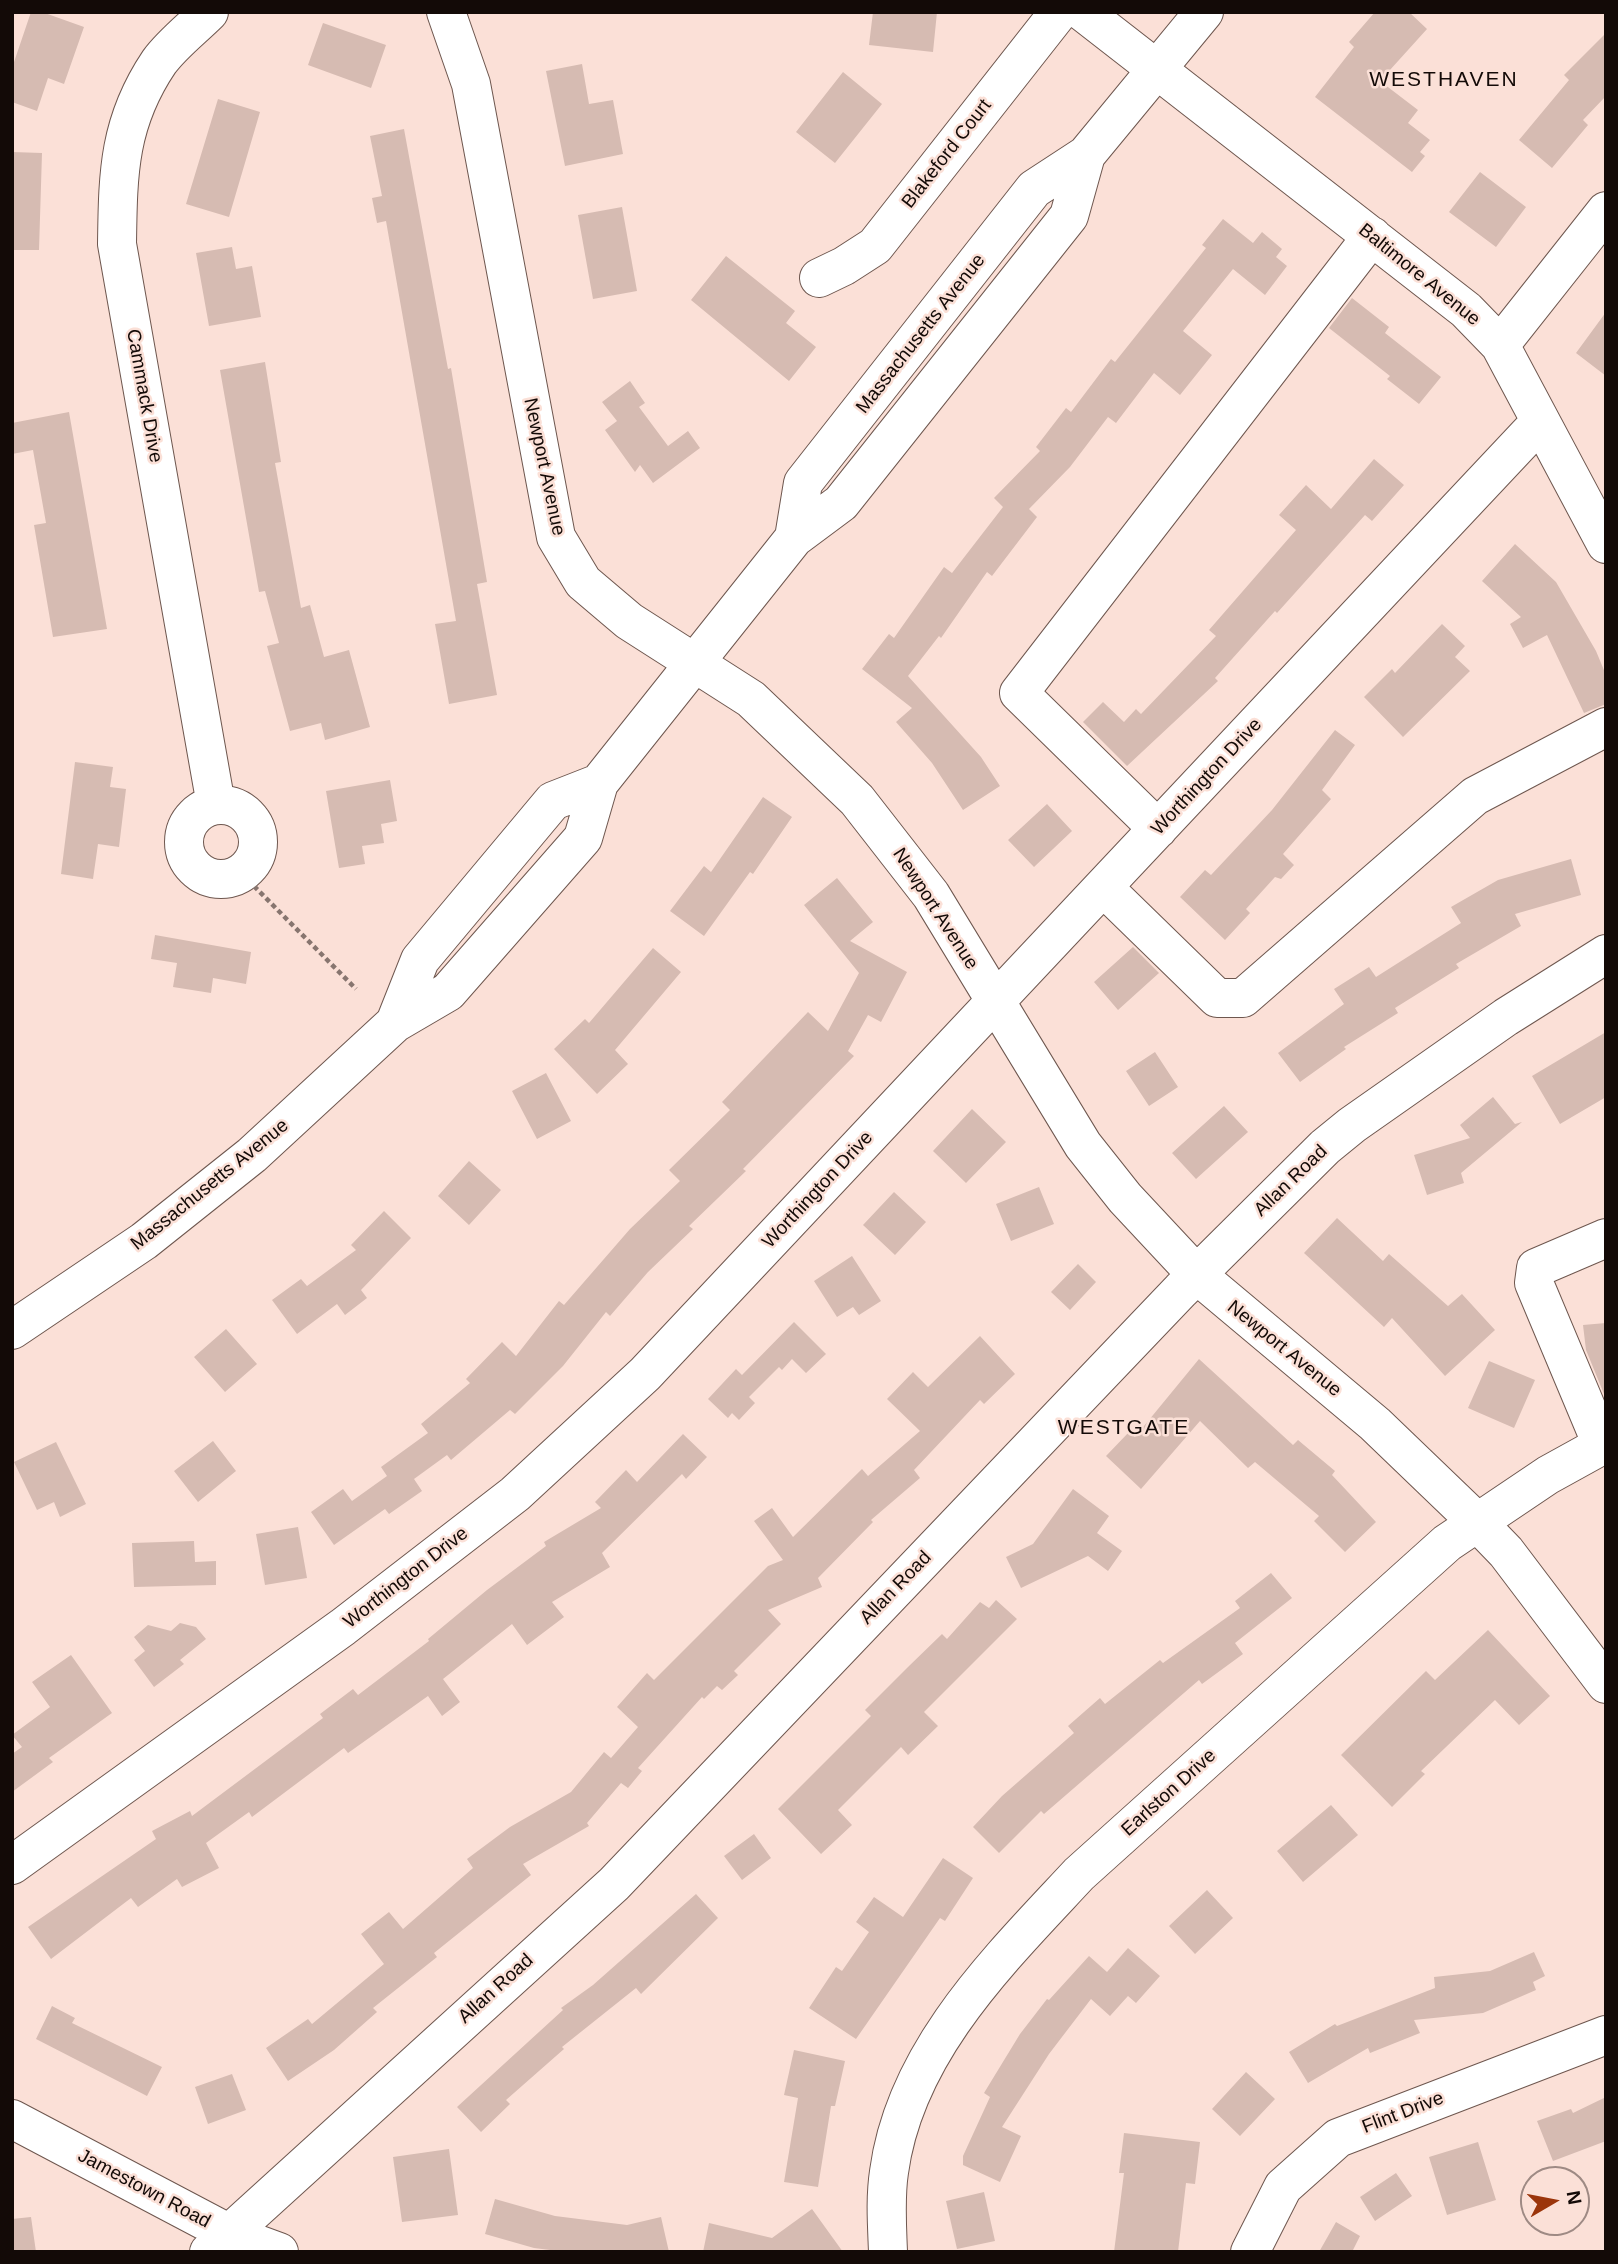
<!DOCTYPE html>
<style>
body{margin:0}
#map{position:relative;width:1618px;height:2264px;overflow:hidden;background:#fbe0d7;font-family:Helvetica,sans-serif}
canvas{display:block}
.frame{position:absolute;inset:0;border:14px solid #130a07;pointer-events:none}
.north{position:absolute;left:1520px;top:2166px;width:70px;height:70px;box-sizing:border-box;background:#fbe0d7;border:2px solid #9e8a84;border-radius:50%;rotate:80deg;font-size:19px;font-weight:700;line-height:28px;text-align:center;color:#130a07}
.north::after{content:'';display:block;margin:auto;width:24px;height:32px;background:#9b350b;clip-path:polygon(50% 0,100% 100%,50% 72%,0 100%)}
</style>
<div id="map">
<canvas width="1618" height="2264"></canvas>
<div class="frame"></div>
<div class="north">N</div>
</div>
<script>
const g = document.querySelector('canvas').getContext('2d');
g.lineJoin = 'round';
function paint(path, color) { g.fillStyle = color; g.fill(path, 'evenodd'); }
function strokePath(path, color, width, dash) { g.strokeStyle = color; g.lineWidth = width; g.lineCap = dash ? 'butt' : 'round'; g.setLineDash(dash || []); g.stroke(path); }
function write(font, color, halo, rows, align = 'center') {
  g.font = font + ' Helvetica,sans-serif'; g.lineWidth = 5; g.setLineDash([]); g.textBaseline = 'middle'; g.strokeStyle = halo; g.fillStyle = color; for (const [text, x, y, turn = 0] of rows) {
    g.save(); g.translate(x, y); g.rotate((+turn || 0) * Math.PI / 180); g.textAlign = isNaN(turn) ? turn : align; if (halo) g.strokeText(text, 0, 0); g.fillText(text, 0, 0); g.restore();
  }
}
const building = new Path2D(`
 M31 12H42L84 27 64 84 48 78 37 111 12 102V68Z
 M873 12H937L933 52 869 45Z
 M1375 12H1409L1427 29 1380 81 1418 110 1408 123 1430 140 1420 152 1425 156 1412 172 1315 97 1354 47 1349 42Z
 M323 23 386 45 371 88 308 65Z
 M1606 33V96L1583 120 1588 125 1552 168 1519 140 1569 80 1564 75Z
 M582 64 589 104 613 100 623 154 565 166 546 71Z
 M843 72 882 104 835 163 796 132Z
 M218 99 260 112 229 217 186 204Z
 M404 129 448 369 451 368 487 582 477 584 497 695 449 704 435 624 456 621 386 221 377 223 372 198 382 196 370 136Z
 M12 152 42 153 39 250H12Z
 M1480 172 1526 207 1496 247 1449 212Z
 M622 207 637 291 593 299 578 215Z
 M1223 219 1253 243 1262 232 1282 249 1276 257 1287 266 1265 295 1233 269 1183 331 1212 355 1180 395 1154 373 1116 423 1108 417 1070 467 1029 509 1037 517 992 576 987 572 941 638 939 636 908 676 981 757 1000 786 963 810 932 763 896 722 912 708 862 669 889 634 894 638 944 567 952 573 1003 507 994 498 1040 451 1036 447 1066 408 1071 412 1111 359 1115 362 1206 248 1202 245Z
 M232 247 236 269 252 266 261 317 209 326 196 253Z
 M726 256 795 311 786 323 816 347 789 381 691 300Z
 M1352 298 1389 327 1385 333 1441 377 1419 404 1387 379 1390 376 1329 328Z
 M1606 312V376L1576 353Z
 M265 362 281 462 275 463 301 608 310 605 324 657 349 650 370 727 325 740 321 723 290 731 267 646 279 643 265 591 259 592 220 370Z
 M630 381 645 403 639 407 668 446 688 431 700 448 653 483 640 465 635 472 605 430 617 421 602 402Z
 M69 412 107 629 53 637 34 525 46 523 33 450 12 454V423Z
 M1374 459 1404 485 1372 521 1365 515 1277 613 1275 611 1215 678 1218 681 1127 766 1083 722 1103 702 1124 722 1136 709 1141 714 1216 636 1209 630 1296 530 1279 515 1306 485 1331 509Z
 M1515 544 1556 582 1596 651 1606 675V704L1584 713 1547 635 1523 648 1510 624 1521 617 1482 581Z
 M1442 624 1465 646 1455 657 1470 671 1403 737 1364 697 1392 669 1395 673Z
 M1335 730 1355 745 1322 790 1331 799 1283 854 1294 865 1281 879 1275 877 1246 909 1250 913 1225 940 1180 897 1205 870 1211 875 1272 810Z
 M75 762 113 767 110 787 126 789 119 847 98 844 93 879 61 874Z
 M390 780 397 821 381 824 384 843 362 846 365 864 339 868 326 791Z
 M763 797 792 817 753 874 750 872 704 936 670 911 704 866 711 872Z
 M1047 804 1072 831 1034 867 1008 840Z
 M1571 859 1581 895 1515 914 1521 926 1456 964 1459 968 1395 1008 1398 1013 1344 1047 1346 1049 1300 1082 1278 1053 1344 1004 1334 989 1369 967 1376 977 1461 923 1451 907 1498 880Z
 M837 878 873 922 850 941 907 972 881 1022 868 1015 848 1051 854 1056 743 1169 746 1171 689 1226 693 1229 648 1272 610 1316 606 1312 563 1366 515 1414 510 1410 451 1460 447 1455 414 1479 422 1491 389 1514 385 1509 334 1545 311 1512 343 1489 352 1501 387 1476 381 1467 428 1433 421 1424 470 1383 466 1379 502 1342 516 1356 559 1301 564 1305 630 1229 680 1181 669 1170 730 1110 722 1102 808 1012 828 1031 859 973 804 905Z
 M155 935 251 952 246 984 213 978 211 993 173 987 177 963 151 959Z
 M1133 947 1159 973 1118 1010 1094 982Z
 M653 948 681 972 615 1050 628 1064 597 1094 554 1049 585 1019 589 1023Z
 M1606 1032V1097L1560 1124 1532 1076Z
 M1155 1052 1178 1087 1149 1106 1126 1071Z
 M546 1073 571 1121 537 1139 512 1091Z
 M1493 1097 1515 1124 1522 1122 1461 1173 1464 1183 1427 1195 1414 1155 1470 1138 1460 1125Z
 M1224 1106 1248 1132 1196 1179 1172 1153Z
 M972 1109 1006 1142 966 1183 933 1151Z
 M469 1161 501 1190 469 1225 438 1196Z
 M1039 1187 1054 1224 1011 1241 996 1204Z
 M894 1192 926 1222 895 1255 863 1225Z
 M384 1211 411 1238 361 1290 367 1298 345 1315 337 1304 297 1334 272 1300 301 1279 307 1286 356 1250 351 1245Z
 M1337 1218 1383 1261 1389 1254 1448 1306 1462 1294 1495 1330 1445 1376 1392 1318 1384 1327 1304 1253Z
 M852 1256 881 1301 859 1315 853 1307 837 1317 814 1281Z
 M1078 1264 1096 1282 1070 1310 1051 1292Z
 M794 1322 826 1354 806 1373 792 1359 782 1370 779 1367 749 1397 755 1403 739 1420 732 1413 728 1418 708 1399 736 1369 742 1375Z
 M1606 1323V1393L1604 1394 1586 1350 1583 1325Z
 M226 1329 257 1364 225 1392 194 1357Z
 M980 1336 1015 1374 984 1404 980 1400 914 1470 920 1478 871 1520 873 1522 818 1578 822 1587 768 1610 781 1624 734 1671 738 1675 722 1690 717 1686 704 1699 702 1697 638 1768 642 1771 628 1788 621 1783 587 1823 589 1826 523 1864 531 1875 434 1953 437 1957 373 2008 377 2012 334 2050 288 2081 266 2048 308 2019 312 2024 384 1964 361 1934 389 1912 403 1929 473 1868 467 1859 510 1827 571 1792 604 1752 611 1758 638 1727 617 1707 647 1673 654 1680 768 1566 783 1560 754 1521 772 1508 793 1537 862 1469 868 1476 920 1431 887 1399 913 1372 928 1387Z
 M1199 1359 1293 1445 1298 1440 1335 1471 1332 1475 1376 1522 1345 1552 1314 1521 1319 1516 1255 1462 1248 1468 1200 1421 1141 1489 1106 1456 1129 1432 1135 1437Z
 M1489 1361 1535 1380 1514 1428 1468 1408Z
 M683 1434 707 1457 686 1479 682 1474 602 1553 610 1567 552 1602 564 1617 527 1645 512 1624 443 1679 460 1702 442 1716 428 1696 348 1753 344 1748 252 1817 249 1812 206 1843 219 1868 182 1887 177 1879 138 1907 131 1898 51 1959 28 1927 156 1839 152 1831 190 1811 192 1816 323 1718 320 1714 353 1689 358 1695 429 1641 428 1639 487 1590 546 1546 544 1542 601 1508 595 1502 626 1470 637 1482Z
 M213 1441 236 1471 198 1502 174 1471Z
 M56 1442 86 1504 60 1517 54 1502 37 1510 14 1462Z
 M1073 1489 1109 1516 1097 1533 1122 1551 1108 1571 1088 1556 1021 1588 1006 1557 1033 1544Z
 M298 1527 307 1578 265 1585 256 1534Z
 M194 1541 195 1562 216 1561V1585L134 1587 132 1543Z
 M1271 1573 1292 1598 1235 1643 1243 1654 1202 1684 1199 1680 1044 1814 1041 1811 999 1853 973 1827 1002 1796 1074 1733 1068 1726 1100 1698 1105 1704 1160 1660 1163 1663 1240 1608 1235 1601Z
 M996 1600 1017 1619 924 1712 938 1726 908 1755 901 1747 838 1810 852 1825 821 1854 778 1809 871 1716 865 1710 908 1667 942 1634 947 1639 980 1602 989 1608Z
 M180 1623 196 1627 206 1639 180 1660 184 1664 154 1687 134 1660 145 1651 134 1637 148 1625 171 1631Z
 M1488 1630 1550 1696 1519 1725 1495 1700 1421 1771 1425 1774 1392 1807 1341 1755 1426 1671 1435 1680Z
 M71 1655 112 1713 49 1758 53 1762 12 1792V1754L22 1747 12 1735 50 1707 32 1682Z
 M1331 1805 1358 1835 1303 1882 1277 1851Z
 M754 1834 771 1858 742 1880 724 1856Z
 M943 1858 973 1878 945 1921 940 1918 856 2039 809 2008 836 1967 842 1971 869 1932 856 1922 874 1897 903 1917Z
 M1207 1890 1233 1918 1195 1954 1169 1926Z
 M696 1894 718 1918 641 1994 636 1988 562 2047 564 2049 506 2100 510 2104 481 2132 457 2107 563 2010 561 2008 593 1985Z
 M1128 1948 1160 1976 1136 2003 1128 1996 1110 2016 1091 1999 1049 2054 1002 2127 1021 2136 1000 2182 963 2165V2156L990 2097 984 2093 1020 2034 1047 1999 1049 2000 1089 1956 1107 1972Z
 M1534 1952 1545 1976 1533 1982 1536 1990 1483 2013 1414 2020 1420 2033 1370 2053 1368 2048 1308 2083 1289 2052 1335 2024 1337 2026 1435 1988 1434 1977 1490 1971Z
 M52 2006 75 2018 72 2023 162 2067 147 2096 36 2039Z
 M794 2050 845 2061 835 2106H831L818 2187 784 2182 798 2098 784 2095Z
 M1246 2072 1275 2099 1240 2136 1212 2109Z
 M232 2074 246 2110 208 2124 195 2087Z
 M1606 2097V2141L1553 2161 1537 2121 1571 2109 1573 2113Z
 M1124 2133 1200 2142 1195 2184 1186 2183 1178 2252H1114L1124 2173H1119Z
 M1478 2142 1496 2200 1447 2215 1429 2157Z
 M449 2149 458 2215 402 2222 393 2157Z
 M1396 2173 1412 2196 1375 2221 1360 2197Z
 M984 2192 995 2241 957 2249 946 2201Z
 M495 2199 555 2216 627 2225 661 2217 669 2252H566L534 2248 485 2234Z
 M812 2209 843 2252H703L709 2223 772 2238Z
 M31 2217 36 2252H12V2219Z
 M1336 2222 1360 2236 1352 2252H1319Z`);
const path = new Path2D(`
 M242 874 356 989`);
const minor = new Path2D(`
 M209 12C193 28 172 44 159 62 118 123 118 174 117 244L216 805
 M446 12 471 84 556 537 583 582 629 621 751 699 857 800 931 895 1083 1145 1125 1198 1196 1274 1375 1424 1477 1522 1506 1552 1606 1684
 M1083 12 1466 310 1500 345 1606 544
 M819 278 844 266 875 246 1059 12
 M1500 345 1606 211
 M184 842a37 37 0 1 1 74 0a37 37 0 1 1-74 0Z
 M1158 829 1019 693 1372 236
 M1103 887 1217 998H1243L1475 796 1606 727
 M1602 1445 1534 1283 1536 1268 1606 1238
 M12 1865 343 1627 515 1494 645 1374 1540 422
 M12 2119 230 2234 279 2252
 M209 2252 614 1884 1181 1290 1325 1147 1352 1125 1506 1017 1606 954
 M888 2252C887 2225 885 2198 889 2172 905 2051 1000 1959 1079 1874L1447 1543 1548 1475 1606 1443
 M1250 2252 1283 2187 1338 2138 1606 2035`);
const major = new Path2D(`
 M794 538 803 483 1034 189 1086 155 1204 12
 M395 1023 420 960 553 801 599 783
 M12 1330 144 1241 252 1155 395 1023 448 992 583 838 599 783 794 538 841 503 1069 216 1086 155`);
const streetNames = [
 ["Blakeford Court",947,154,-52],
 ["Baltimore Avenue",1419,275,39],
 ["Massachusetts Avenue",921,334,-52],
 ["Cammack Drive",144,396,80],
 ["Newport Avenue",544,467,78],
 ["Worthington Drive",1207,777,-47],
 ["Newport Avenue",935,909,57],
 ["Allan Road",1291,1181,-44],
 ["Massachusetts Avenue",210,1185,-39],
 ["Worthington Drive",818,1190,-47],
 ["Newport Avenue",1284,1349,39],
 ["Worthington Drive",406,1578,-38],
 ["Allan Road",896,1588,-46],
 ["Earlston Drive",1169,1793,-42],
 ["Allan Road",496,1989,-42],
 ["Flint Drive",1403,2113,-21],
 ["Jamestown Road",144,2189,28]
];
const neighbourhoodNames = [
 ["WESTHAVEN",1444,80],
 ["WESTGATE",1124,1428]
];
paint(building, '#d6bbb2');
strokePath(minor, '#6e574f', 40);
strokePath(major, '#6e574f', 40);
strokePath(path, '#87756f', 4.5, [5, 3.5]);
strokePath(minor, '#fff', 38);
strokePath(major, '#fff', 38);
write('19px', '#130a07', '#fbe0d7', streetNames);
g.letterSpacing = '2px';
write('21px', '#130a07', '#fbe0d7', neighbourhoodNames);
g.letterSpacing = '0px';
</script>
